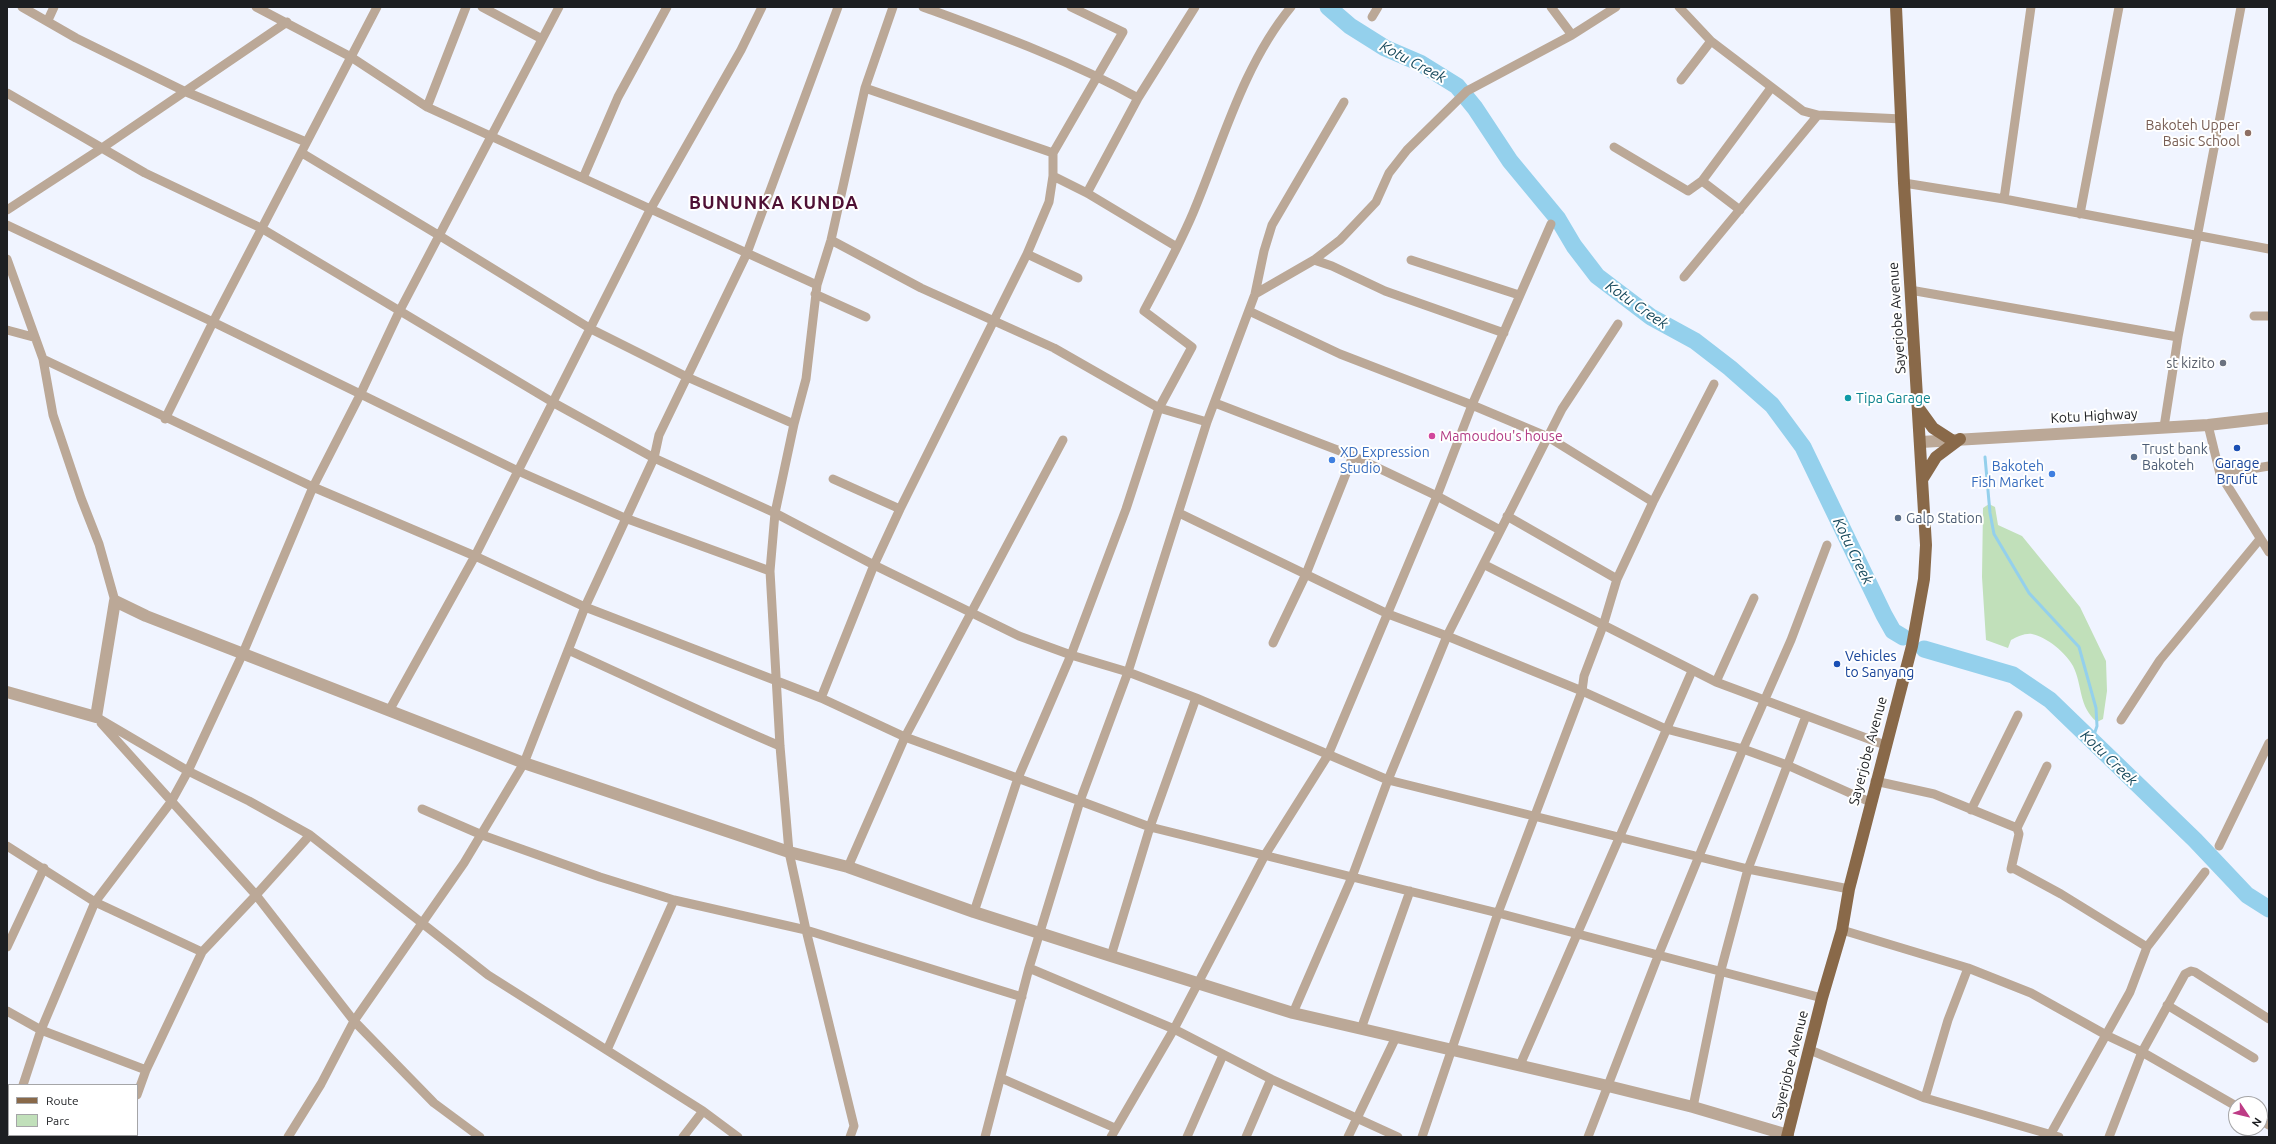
<!DOCTYPE html>
<style>
body{margin:0}
#map{position:relative;width:2276px;height:1144px;overflow:hidden;background:#f0f4ff;font-family:Ubuntu,sans-serif}
canvas{display:block}
.frame{position:absolute;inset:0;border:8px solid #1d1f22;pointer-events:none}
.legend{position:absolute;left:8px;top:1084px;width:130px;height:52px;box-sizing:border-box;background:#fff;border:1px solid #a5a5a7;margin:0;padding:5px 7px;list-style:none;font-size:12px;color:#1d1f22}
.legend li{display:flex;align-items:center;gap:8px;height:20px}
.legend b{width:20px;border:1px solid #a5a5a7}
.north{position:absolute;left:2228px;top:1096px;width:40px;height:40px;box-sizing:border-box;background:#fff;border:1px solid #a5a5a7;border-radius:50%;rotate:125deg;font-size:11px;font-weight:700;line-height:16px;text-align:center;color:#1d1f22}
.north::after{content:'';display:block;margin:auto;width:14px;height:18px;background:#bd3c86;clip-path:polygon(50% 0,100% 100%,50% 72%,0 100%)}
</style>
<div id="map">
<canvas width="2276" height="1144"></canvas>
<div class="frame"></div>
<ul class="legend">
<li><b style="height:5px;background:#896949"></b>Route</li>
<li><b style="height:11px;background:#c1e0ba"></b>Parc</li>
</ul>
<div class="north">N</div>
</div>
<script>
const g = document.querySelector('canvas').getContext('2d');
g.lineJoin = 'round';
function paint(path, color) { g.fillStyle = color; g.fill(path, 'evenodd'); }
function strokePath(path, color, width, dash) { g.strokeStyle = color; g.lineWidth = width; g.lineCap = dash ? 'butt' : 'round'; g.setLineDash(dash || []); g.stroke(path); }
function write(font, color, halo, rows, align = 'center') {
  g.font = font + ' Ubuntu,sans-serif'; g.lineWidth = 4; g.setLineDash([]); g.textBaseline = 'middle'; g.strokeStyle = halo; g.fillStyle = color; for (const [text, x, y, turn = 0] of rows) {
    g.save(); g.translate(x, y); g.rotate((+turn || 0) * Math.PI / 180); g.textAlign = isNaN(turn) ? turn : align; if (halo) g.strokeText(text, 0, 0); g.fillText(text, 0, 0); g.restore();
  }
}
const green = new Path2D(`
 M1989 504 1995 507 1998 525 2022 536 2080 607 2106 661 2107 691 2103 719 2097 722C2078 706 2083 686 2073 666 2066 653 2047 637 2032 634 2025 633 2017 637 2011 640L2008 648 1986 640 1982 577 1983 508Z`);
const stream = new Path2D(`
 M1985 457 1990 513 1994 534 2029 593 2079 647 2096 708 2097 726 2092 741`);
const river = new Path2D(`
 M1328 7 1350 26 1385 48 1420 63 1457 86 1475 108 1510 161 1558 219 1574 246 1597 276 1651 317 1695 341 1730 368 1772 405 1803 447 1884 615 1893 631 1903 637
 M1924 649 2013 675 2050 700 2195 840 2247 895 2269 909`);
const minor = new Path2D(`
 M22 7 76 38 184 91 306 142
 M256 7 351 57 427 107 817 285
 M482 7 542 39
 M762 7 741 50 650 210 518 471 625 518 770 571
 M923 7C997 34 1070 60 1138 98
 M1551 7 1572 35 1616 7
 M1679 7 1711 41 1803 111 1818 115 1902 119
 M1372 17 1378 7
 M48 20 54 7
 M1681 80 1711 41
 M7 93 145 173 261 228 554 403 654 458 775 513 874 565 1019 636 1071 655 1128 672 1196 698 1388 780 1748 869 1849 889
 M427 107 466 7
 M1614 147 1688 191 1702 181 1771 88
 M302 153 440 236 591 329 687 377 794 424
 M1053 153 1123 32 1071 7
 M1053 176 1087 193 1177 247
 M583 178 618 97 667 7
 M1702 181 1740 210
 M1904 183 2004 199 2269 249
 M1087 193 1138 98 1195 7
 M2004 199 2031 7
 M7 210 102 148 287 22
 M2080 214 2119 7
 M7 225 213 322 518 471 475 556 390 709
 M831 240 921 288 1054 348 1159 408 1207 422
 M1027 254 1078 278
 M7 259 43 359 53 415 81 498 99 544 115 601
 M1314 260 1332 266 1385 291 1504 333
 M1411 260 1519 295
 M1684 277 1818 115
 M1910 290 2178 337
 M815 294 866 317
 M1255 294 1314 260 1340 240 1376 202 1389 173 1407 150 1467 91 1572 35
 M1249 311 1340 354 1472 405 1548 437 1653 502
 M2254 316H2269
 M7 330 33 337
 M43 359 313 487 475 556 585 607 821 698 905 737 1080 801 1150 827 1498 913 1822 998
 M1215 403 1353 456 1437 496 1500 530
 M165 419 213 322 377 7
 M2208 425 2220 474 2269 466
 M2164 427 2178 337 2241 7
 M2220 474 2269 552
 M833 479 900 509
 M1179 513 1388 614 1447 636 1582 691 1666 729 1743 749 1787 765 1870 802
 M1507 516 1617 579
 M1485 565 1716 682 1885 745
 M1273 643 1306 574 1353 456
 M568 650C639 682 709 716 780 746
 M1716 682 1754 598
 M821 698 874 565 900 509 1027 254 1049 202 1053 176V153L865 88
 M96 717 188 771 249 801 310 835 488 975 703 1111 738 1137
 M2121 720 2160 660 2260 539
 M101 723 256 895 354 1021 434 1103 480 1137
 M2047 766 2017 828 2019 834 2011 869 2013 868 2061 894 2147 947
 M1875 781 1934 794 2017 828
 M422 809 482 835 600 877 674 900 806 930 1022 997
 M1971 810 2018 715
 M7 846 95 902 202 952
 M2219 846 2269 743
 M848 867 905 737 1063 440
 M974 912 1018 778 1071 655 1126 509 1159 408 1192 347 1144 311C1161 279 1179 246 1193 213 1222 144 1243 65 1291 7
 M1842 930 1968 968 2031 993 2108 1036 2142 1052 2236 1106
 M7 947 44 868
 M1111 956 1150 827 1196 698
 M1029 968 1174 1029 1271 1079 1398 1137
 M2167 1005 2254 1058
 M7 1011 41 1030 146 1070
 M1293 1013 1352 877 1388 780 1447 636 1562 409 1618 324
 M1361 1029 1410 891
 M607 1050 674 900
 M1810 1050 1925 1098 2059 1137
 M1520 1065 1692 671
 M1001 1078 1115 1128
 M23 1085 41 1030 95 902 171 802 188 771 243 653 313 487 360 395 399 312 559 7
 M137 1095 146 1070 202 952 256 895 310 835
 M1925 1098 1948 1020 1968 968
 M1693 1107 1721 970 1748 869 1806 716
 M2260 1120 2269 1125
 M122 1137 123 1135
 M288 1137 321 1084 354 1021 464 863 524 763 585 607 654 458 659 435 747 253 838 7
 M683 1137 703 1111
 M850 1137 854 1126 806 930 789 852 780 746 770 571 775 513 794 424 806 379 817 285 831 240 865 88 893 7
 M985 1137 1029 968 1080 801 1128 672 1207 422 1255 294 1264 251 1272 225 1344 102
 M1111 1137 1174 1029 1265 855 1328 755 1437 496 1472 405 1551 224
 M1187 1137 1223 1055
 M1246 1137 1271 1079
 M1348 1137 1396 1037
 M1422 1137 1498 913 1582 691 1584 676 1603 626 1617 579 1653 502 1714 384
 M1588 1137 1658 956 1743 749 1791 640 1827 545
 M2049 1137 2130 992 2147 947 2205 872
 M2109 1137 2142 1052 2185 974 2191 971 2195 972 2269 1019`);
const tertiary = new Path2D(`
 M1921 442 2208 425 2269 418
 M7 692 96 717 115 601 146 616 524 763 789 852 848 867 974 912 1111 956 1293 1013 1608 1086 1693 1107 1788 1135
 M7 1128H9
 M35 1135 43 1137`);
const primary = new Path2D(`
 M1920 410 1933 428 1950 439
 M1923 478 1936 457 1960 439
 M1787 1137 1822 998 1842 930 1849 889 1912 646 1924 579 1926 545 1904 183 1896 7`);
const markers = [
 [2248,133,4,"#8d6e63"],
 [2223,363,4,"#6b7280"],
 [1848,398,4,"#0f9aa8"],
 [1432,436,4,"#d1479c"],
 [2237,448,4,"#1a4fb4"],
 [2134,457,4,"#5c6f8a"],
 [1332,460,4,"#3f7fe0"],
 [2052,474,4,"#3f7fe0"],
 [1898,518,4,"#5c6f8a"],
 [1837,664,4,"#1a4fb4"]
];
const educationNames = [
 ["Bakoteh Upper",2240,125],
 ["Basic School",2240,141]
];
const streetNames = [
 ["Sayerjobe Avenue",1897,318,-94],
 ["Kotu Highway",2094,416,-3],
 ["Sayerjobe Avenue",1868,751,-75],
 ["Sayerjobe Avenue",1790,1065,-76]
];
const worshipNames = [
 ["st kizito",2215,363]
];
const cultureNames = [
 ["Tipa Garage",1856,398]
];
const hotelNames = [
 ["Mamoudou's house",1440,436]
];
const serviceNames = [
 ["Trust bank",2142,449],
 ["Bakoteh",2142,465],
 ["Galp Station",1906,518]
];
const shopNames = [
 ["XD Expression",1340,452],
 ["Studio",1340,468],
 ["Bakoteh",2044,466,"right"],
 ["Fish Market",2044,482,"right"]
];
const transitNames = [
 ["Garage",2237,463],
 ["Brufut",2237,479],
 ["Vehicles",1845,656,"left"],
 ["to Sanyang",1845,672,"left"]
];
const waterNames = [
 ["Kotu Creek",1413,62,28],
 ["Kotu Creek",1637,305,35],
 ["Kotu Creek",1853,551,64],
 ["Kotu Creek",2109,758,44]
];
const districtNames = [
 ["BUNUNKA KUNDA",774,203]
];
paint(green, '#c1e0ba');
strokePath(stream, '#94d0ec', 3);
strokePath(river, '#94d0ec', 17);
strokePath(minor, '#bba897', 9);
strokePath(tertiary, '#bba897', 12);
strokePath(primary, '#896949', 12);
for (const [x, y, r, color] of markers) { const dot = new Path2D(); dot.arc(x, y, r, 0, 2 * Math.PI); g.fillStyle = color; g.fill(dot); strokePath(dot, '#fff', 1.5); }
write('14px', '#785e54', '#fff', educationNames, 'right');
write('14px', '#1d1f22', '#fff', streetNames);
write('14px', '#5b616d', '#fff', worshipNames, 'right');
write('14px', '#0d838f', '#fff', cultureNames, 'left');
write('14px', '#b23c85', '#fff', hotelNames, 'left');
write('14px', '#4e5e75', '#fff', serviceNames, 'left');
write('14px', '#366cbe', '#fff', shopNames, 'left');
write('14px', '#164399', '#fff', transitNames);
write('italic 15px', '#184a5d', '#fff', waterNames);
g.letterSpacing = '1px';
write('bold 18px', '#4e1034', '#fff', districtNames);
g.letterSpacing = '0px';
</script>
